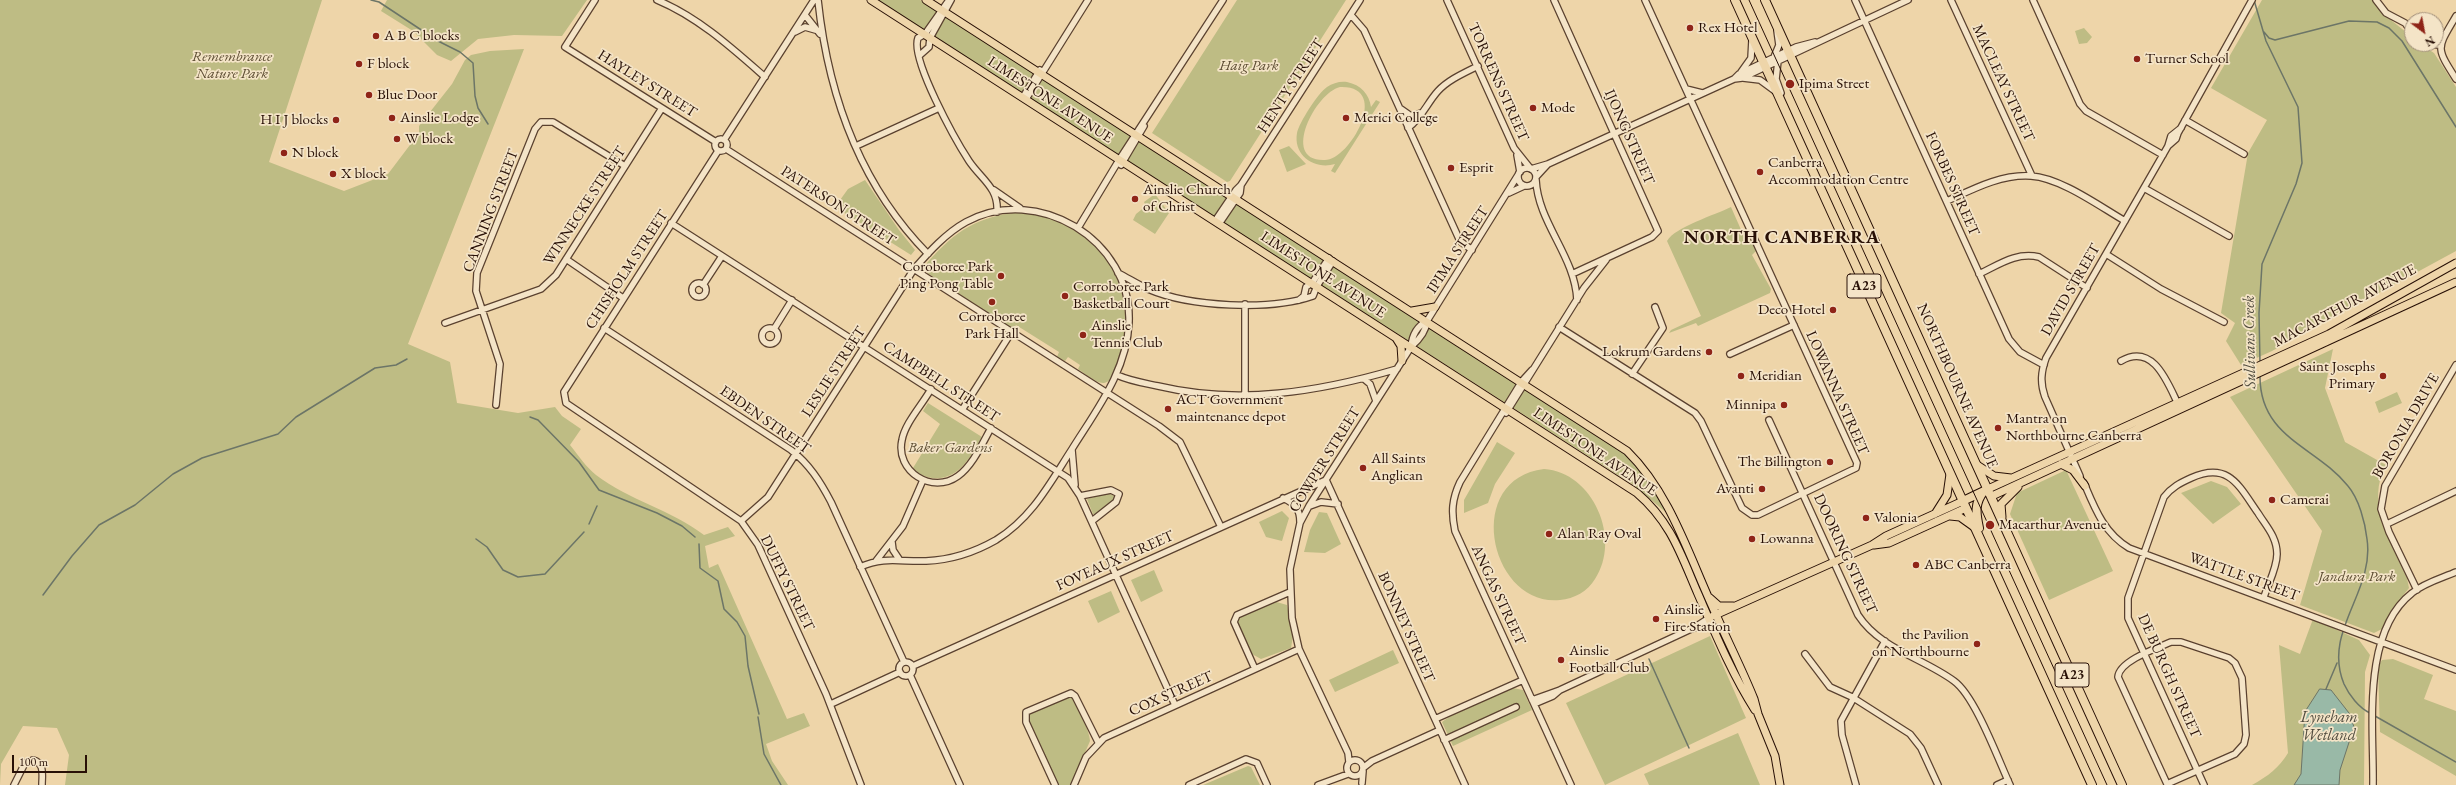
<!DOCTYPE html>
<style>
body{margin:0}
#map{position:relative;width:2456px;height:785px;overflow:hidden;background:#eed5a9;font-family:"EB Garamond",serif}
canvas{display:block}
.north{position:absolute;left:2404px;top:12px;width:40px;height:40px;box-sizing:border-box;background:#f4e4c7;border:1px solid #a28f7a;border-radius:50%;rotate:148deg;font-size:11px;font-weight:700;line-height:16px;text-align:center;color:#281006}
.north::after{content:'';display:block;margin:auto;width:14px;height:18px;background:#8f2418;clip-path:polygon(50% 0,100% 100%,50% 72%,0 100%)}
.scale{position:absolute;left:12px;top:755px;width:75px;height:18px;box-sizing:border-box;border:2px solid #281006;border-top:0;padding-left:5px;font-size:12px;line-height:14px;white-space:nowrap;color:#281006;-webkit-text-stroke:3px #f4e4c7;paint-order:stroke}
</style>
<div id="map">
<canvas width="2456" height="785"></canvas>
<div class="north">N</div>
<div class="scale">100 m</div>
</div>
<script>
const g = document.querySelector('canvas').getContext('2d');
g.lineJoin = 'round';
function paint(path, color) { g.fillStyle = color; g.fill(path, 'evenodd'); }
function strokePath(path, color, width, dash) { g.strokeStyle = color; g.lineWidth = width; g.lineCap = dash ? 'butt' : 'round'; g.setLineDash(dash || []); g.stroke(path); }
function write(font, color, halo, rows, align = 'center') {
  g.font = font + ' "EB Garamond",serif'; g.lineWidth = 3.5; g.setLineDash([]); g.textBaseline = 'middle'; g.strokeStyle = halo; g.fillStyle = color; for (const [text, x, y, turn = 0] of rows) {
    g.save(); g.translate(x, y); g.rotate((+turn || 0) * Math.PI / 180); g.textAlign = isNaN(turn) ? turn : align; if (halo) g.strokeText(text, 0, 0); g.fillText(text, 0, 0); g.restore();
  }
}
const green = new Path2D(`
 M0 0H322L269 162 344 191 388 174 419 133V126L452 84 465 60 471 55 490 51 524 49 408 344 450 362 457 403 518 413 555 407 562 416 581 429 570 445C578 455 586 467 596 475 629 500 671 510 704 535L728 527 735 536 705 546 709 568 718 564 787 719 804 713 810 726 766 744 772 761 788 785H65L69 755 57 728 23 726 1 764 0 785Z
 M387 0H587L562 36 514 35 478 39 451 61 437 55 413 31 381 11Z
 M876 0H920L1620 449 1640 466 1668 514 1632 484Z
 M1237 0H1346L1230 181 1227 182 1152 133Z
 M2262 0H2373L2381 12 2412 37V44H2420L2434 53 2456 87V251L2272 351 2241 365 2226 341 2235 323 2221 313 2248 153 2267 120 2211 88Z
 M2084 28 2092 37 2087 43 2079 44 2075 31Z
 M1347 82C1361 85 1369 94 1371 107L1376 100 1380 102 1335 173 1331 171 1335 164C1315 170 1293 156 1297 133 1299 123 1318 93 1327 87 1333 83 1340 81 1347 82ZM1340 87C1392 85 1350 160 1325 160 1280 162 1315 93 1340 87Z
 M1289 146 1306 164 1287 172 1279 150Z
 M865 180 899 230 915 250 911 255 835 207 848 189Z
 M1155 194 1169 213 1155 234 1133 220 1136 214 1146 206 1144 202Z
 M1731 207 1746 241 1754 240 1756 251 1752 255 1771 289 1770 293 1698 326 1696 323 1669 333 1671 330 1701 316 1667 241C1675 227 1715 215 1731 207Z
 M1022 212C1039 215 1057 218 1072 227 1120 255 1136 310 1118 361 1115 369 1114 381 1104 383 1097 384 1084 373 1078 369L1080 365 1068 357 1065 361 1057 357 1059 352 1016 325 1013 329 927 273V263C956 230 978 216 1022 212Z
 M2333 349 2325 388 2345 442 2386 465C2365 503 2391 543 2407 578L2409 588 2391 611 2382 629 2374 633 2300 605 2322 531 2230 397Z
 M2397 392 2402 403 2379 413 2375 402Z
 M928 403 982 437C971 457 958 481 932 478 925 477 918 474 913 468L940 424 923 411Z
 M1497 442 1515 453 1495 484 1488 503 1464 513V500Z
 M1544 469C1593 472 1622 539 1595 579 1588 591 1574 599 1560 600 1490 607 1462 479 1544 469Z
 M2066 470 2113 571 2049 600 2010 514 2017 493Z
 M2211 481 2227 487 2241 504 2213 524 2181 493Z
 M1109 493 1114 496 1115 500 1096 514H1093L1087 499Z
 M1282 511 1289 518 1282 541 1266 537 1259 522Z
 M1319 512 1327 513 1341 544 1325 553 1304 552 1310 530Z
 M1154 570 1163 591 1141 602 1131 580Z
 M1111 591 1120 612 1098 623 1088 601Z
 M1273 601 1287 605 1293 636 1291 648 1261 659 1252 654 1238 623V617Z
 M2313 619 2359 640 2370 655 2365 672 2364 785H2252C2268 776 2279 768 2288 753L2279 645 2300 654Z
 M1710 636 1746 718 1605 785 1566 703Z
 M1393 650 1399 663 1335 692 1329 680Z
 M2393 659 2433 675 2424 699 2456 711V776L2380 732 2378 666 2382 660Z
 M1513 688 1523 690 1532 710 1453 746 1442 722 1449 717Z
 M1069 695C1076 699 1090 732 1090 741L1071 785H1058L1028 721V715Z
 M1738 733 1760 785H1649L1644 774Z
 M1248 766 1251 767 1260 785H1203Z`);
const water = new Path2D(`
 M2320 689 2331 690 2349 713 2354 727 2340 770 2339 785H2294L2301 774 2305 712Z`);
const stream = new Path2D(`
 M371 0 379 2 438 41 460 52 473 63 475 96 478 108 488 124
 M2254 0 2266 41 2298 107 2302 163 2296 184 2262 264 2259 313 2260 363
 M2264 32 2269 38 2275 40 2349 21 2377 22 2389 28 2402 41 2456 127
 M2260 375C2259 438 2316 446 2348 486 2359 499 2365 522 2367 539 2375 592 2322 631 2344 684 2349 695 2359 708 2370 713
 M530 417 538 420 579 462 599 490 657 513 682 526 695 537
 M589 524 597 506
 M476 539 487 547 503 570 518 577 545 574 584 532
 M699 544 700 568 718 581 724 609 737 622 745 636 748 666 759 714
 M43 595 72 556 99 525 135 505 173 474 202 458 278 434 296 417 375 368 396 365 407 359
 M1649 659 1689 748
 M2326 689 2337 663
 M2375 716 2456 762
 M758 717 764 754 781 785`);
const minor = new Path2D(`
 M595 0 565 47 716 142
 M657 0C698 17 732 48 765 77
 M818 0C828 94 860 185 928 254
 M949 0 925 34 918 38C910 59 956 141 969 161 981 179 999 188 997 212
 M1447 0 1514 148 1530 168
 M1554 0 1658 231 1652 237 1572 274
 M1855 0 2009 339 2020 352 2044 365
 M1951 0 2032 176
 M2033 0 2080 104 2086 111 2163 155
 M2376 0 2386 13 2405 23 2412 32
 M805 15 820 34
 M1351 15 1364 30 1460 241 1472 250
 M2456 16C2437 49 2435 46 2456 79
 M795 32 805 27 819 31
 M2428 44 2439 45
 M920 55 929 47 930 38 951 0
 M1774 57 1779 45 1777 31
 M1778 61 1776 79 1781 93
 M1741 72 1751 58 1752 40
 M1743 78 1760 80 1775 91
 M1734 79 1742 78 1908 0
 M1686 89 1702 93
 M1023 97 1040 70
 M1026 99 1088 0
 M1401 109 1411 116 1421 113
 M2185 120 2244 154
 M1408 128C1422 118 1427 103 1438 91 1448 80 1464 73 1478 66
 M715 145a6 6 0 1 1 12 0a6 6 0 1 1-12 0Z
 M724 140 814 0
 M856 146 939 108
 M2168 146 2176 139 2178 133 2252 0
 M726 149 1159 426 1180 442 1221 527
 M718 151 564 392 566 403 741 521 758 545 826 694 861 785
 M1517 155 1520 172
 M1121 165 1144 126
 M1518 177a9 9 0 1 1 18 0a9 9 0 1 1-18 0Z
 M1531 169 1548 164 1734 79 1739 74 1796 47 1815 42
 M1536 177 1548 164
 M1536 180C1538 223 1575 256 1577 300
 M2144 188 2229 236
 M994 190 1020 208
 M1509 193 1524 186
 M1947 201C1973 189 2001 174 2031 176 2061 178 2099 206 2125 221
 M1215 221 1236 190 1241 185 1360 0
 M671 223 1068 478 1080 496 1175 705
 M1219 224 1240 193 1241 185
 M1078 228 1119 160 1223 0
 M2106 254 2161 289 2224 322
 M566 259 623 298
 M1118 273C1128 278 1137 284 1148 289 1190 307 1270 311 1313 296L1317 286 1333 261
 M1979 274C2000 264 2016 252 2039 257L2087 288
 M692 290a7 7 0 1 1 14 0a7 7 0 1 1-14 0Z
 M703 285 722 256
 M1299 300 1304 296 1306 287 1312 283 1329 258
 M1245 304V395
 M445 323 541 289 556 275 662 108
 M1559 327 1695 413 1701 421 1742 508 1752 515H1758L1856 468 1857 463 1645 0
 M762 336a8 8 0 1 1 16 0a8 8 0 1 1-16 0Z
 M604 328 791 450C809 464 820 481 831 502L904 662
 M774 329 792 300
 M1411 347C1412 336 1417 326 1427 321L1518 175
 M1730 354 1794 325
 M2121 361C2154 342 2168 384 2179 406
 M1532 370 1522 381 1460 482C1452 499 1451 512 1455 531L1571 785
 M1632 374 1663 328 1655 307
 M1117 375C1130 381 1144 383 1158 386 1238 405 1319 392 1397 369
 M1364 379 1370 384 1376 401
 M931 389C922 405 905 423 902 440 895 471 932 495 958 476 973 465 982 444 991 428
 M496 405 500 364 476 291 477 273 535 129 541 122H553L625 166
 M962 410 1011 333
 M1506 413 1584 288 1606 260
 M1769 420 1858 615C1880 649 1923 658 1954 681 1975 696 1998 759 2010 785
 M1072 450 1075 485
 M2080 476 2045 397C2040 383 2041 372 2046 358L2168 146 2171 136 2181 128
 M2084 483C2095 509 2104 533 2129 548L2456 670
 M1080 496 1111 490 1119 494 1116 502 1092 521
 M1283 498C1295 504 1300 509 1300 522
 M1310 506 1321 502 1338 504
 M741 521 768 497 914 269C929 252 946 233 966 222 1037 183 1132 240 1129 322 1127 371 1097 409 1072 449 1050 483 1032 518 996 540 975 552 950 560 926 561 900 562 885 556 860 567
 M2387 524 2456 491
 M892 542 893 550 899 559
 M876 561 903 526 923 480
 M2417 590 2389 532 2381 509 2385 486 2456 365
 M1695 627 1709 618
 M2171 642H2181L2229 658 2235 663 2242 678 2246 735 2244 744 2235 754 2167 784 2118 677C2119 661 2157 648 2171 642Z
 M1805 654 1830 687 1852 697 1910 734 1921 748 1938 785
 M899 669a7 7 0 1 1 14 0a7 7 0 1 1-14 0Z
 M913 666 1326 480 1465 785
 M1255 669 1234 622 1237 615 1290 592
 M910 675 960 785
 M1532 700 1560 690 1691 629 1712 623
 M831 704 900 672
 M1534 704 1553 696 1560 690
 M1435 719 1523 680
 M1444 740 1516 707
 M1347 768a8 8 0 1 1 16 0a8 8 0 1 1-16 0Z
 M1349 762 1348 753 1299 649 1292 618 1290 569 1300 523 1309 506 1411 347C1419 340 1426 332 1427 321
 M1363 768 1372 761 1440 730
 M1362 783 1363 771
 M14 785 25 763 33 760C45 763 42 775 42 785
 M1055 785 1026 722V712L1071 693 1075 696 1098 742
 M1074 785 1086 757 1104 738 1299 649
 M1189 785 1246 759 1257 763 1267 785
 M1318 785 1348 774
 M1856 785 1842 735 1841 721 1885 641
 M1997 785 2008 780
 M2204 785 2128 618V598L2164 497C2172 487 2180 483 2191 478 2229 461 2239 486 2258 513 2266 526 2277 537 2277 554 2277 568 2268 584 2264 597
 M2373 785C2374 728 2361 633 2412 593 2424 583 2442 578 2456 572`);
const major = new Path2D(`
 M871 0 1637 493C1671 522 1681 555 1698 594 1715 633 1732 674 1755 710
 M926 0 1627 451C1670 493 1689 556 1714 610 1727 640 1742 669 1754 699L1758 714 1775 756 1780 785
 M1412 311 1435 307
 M1396 338 1401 346 1402 361
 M2061 464 2073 470 2085 486
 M1977 465 1994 476 2011 478
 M1988 489 2329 334 2456 263
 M1992 496 2456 282
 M1935 514 1947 495 1950 474
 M1950 516 1960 517 1974 527
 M2002 517 2001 504 2018 487
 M1874 545 1889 543 1966 508
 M1710 598 1719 606H1733
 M1713 616 1872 545 1886 536 1963 501`);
const highway = new Path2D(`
 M1735 0 2092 785
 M1765 0 2122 785
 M1963 501 1984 491
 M1979 528C1976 514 1974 503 1984 491`);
const tram = new Path2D(`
 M1749 0 2107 785`);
const markers = [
 [1690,28,4,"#8f2418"],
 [376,36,4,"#8f2418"],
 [2137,59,4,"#8f2418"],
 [359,64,4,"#8f2418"],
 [1790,84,5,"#8f2418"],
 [369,95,4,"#8f2418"],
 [1533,108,4,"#8f2418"],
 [392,118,4,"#8f2418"],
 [1346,118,4,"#8f2418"],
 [336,120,4,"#8f2418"],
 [397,139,4,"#8f2418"],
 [284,153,4,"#8f2418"],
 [1451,168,4,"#8f2418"],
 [1760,172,4,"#8f2418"],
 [333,174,4,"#8f2418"],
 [1135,199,4,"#8f2418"],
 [1001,276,4,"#8f2418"],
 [1065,296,4,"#8f2418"],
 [992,302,4,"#8f2418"],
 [1833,310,4,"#8f2418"],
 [1083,335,4,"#8f2418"],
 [1709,352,4,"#8f2418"],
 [1741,376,4,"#8f2418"],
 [2383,376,4,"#8f2418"],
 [1784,405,4,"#8f2418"],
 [1168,409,4,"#8f2418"],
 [1998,428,4,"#8f2418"],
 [1830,462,4,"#8f2418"],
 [1363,468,4,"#8f2418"],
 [1762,489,4,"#8f2418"],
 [2272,500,4,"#8f2418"],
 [1866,518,4,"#8f2418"],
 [1990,525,5,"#8f2418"],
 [1549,534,4,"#8f2418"],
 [1752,539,4,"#8f2418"],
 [1916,565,4,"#8f2418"],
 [1656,619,4,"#8f2418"],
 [1977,644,4,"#8f2418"],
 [1561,660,4,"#8f2418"]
];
const shields = [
 [1864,286,34],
 [2072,675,34]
];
const shieldNames = [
 ["A23",1864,286],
 ["A23",2072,675]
];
const poiNames = [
 ["Rex Hotel",1698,28],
 ["A B C blocks",384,36],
 ["Turner School",2145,59],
 ["F block",367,64],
 ["Ipima Street",1799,84],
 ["Blue Door",377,95],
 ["Mode",1541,108],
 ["Ainslie Lodge",400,118],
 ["Merici College",1354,118],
 ["H I J blocks",328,120,"right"],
 ["W block",405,139],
 ["N block",292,153],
 ["Canberra",1768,163],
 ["Accommodation Centre",1768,180],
 ["Esprit",1459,168],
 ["X block",341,174],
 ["Ainslie Church",1143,190],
 ["of Christ",1143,207],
 ["Coroboree Park",993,267,"right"],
 ["Ping Pong Table",993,284,"right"],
 ["Corroboree Park",1073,287],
 ["Basketball Court",1073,304],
 ["Deco Hotel",1825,310,"right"],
 ["Corroboree",992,317,"center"],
 ["Park Hall",992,334,"center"],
 ["Ainslie",1091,326],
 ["Tennis Club",1091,343],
 ["Lokrum Gardens",1701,352,"right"],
 ["Saint Josephs",2375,367,"right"],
 ["Primary",2375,384,"right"],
 ["Meridian",1749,376],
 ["ACT Government",1176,400],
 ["maintenance depot",1176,417],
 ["Minnipa",1776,405,"right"],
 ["Mantra on",2006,419],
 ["Northbourne Canberra",2006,436],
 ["All Saints",1371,459],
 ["Anglican",1371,476],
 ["The Billington",1822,462,"right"],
 ["Avanti",1754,489,"right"],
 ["Camerai",2280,500],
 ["Valonia",1874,518],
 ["Macarthur Avenue",1999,525],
 ["Alan Ray Oval",1557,534],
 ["Lowanna",1760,539],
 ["ABC Canberra",1924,565],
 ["Ainslie",1664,610],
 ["Fire Station",1664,627],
 ["the Pavilion",1969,635,"right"],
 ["on Northbourne",1969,652,"right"],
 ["Ainslie",1569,651],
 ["Football Club",1569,668]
];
const parkNames = [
 ["Remembrance",232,57],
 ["Nature Park",232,74],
 ["Haig Park",1249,66],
 ["Baker Gardens",950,448],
 ["Jandura Park",2357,577]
];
const streetNames = [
 ["TORRENS STREET",1498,82,66],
 ["MACLEAY STREET",2003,83,65],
 ["HAYLEY STREET",647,84,32],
 ["HENTY STREET",1291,86,-57],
 ["LIMESTONE AVENUE",1050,100,33],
 ["IJONG STREET",1629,137,66],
 ["FORBES STREET",1952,184,66],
 ["WINNECKE STREET",585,206,-57],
 ["PATERSON STREET",838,206,33],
 ["CANNING STREET",491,211,-69],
 ["IPIMA STREET",1458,250,-57],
 ["CHISHOLM STREET",627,270,-57],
 ["LIMESTONE AVENUE",1323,275,33],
 ["DAVID STREET",2071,290,-60],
 ["MACARTHUR AVENUE",2345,306,-28],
 ["LESLIE STREET",834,372,-57],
 ["CAMPBELL STREET",941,382,33],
 ["NORTHBOURNE AVENUE",1957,386,66],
 ["LOWANNA STREET",1837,393,66],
 ["EBDEN STREET",765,420,35],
 ["BORONIA DRIVE",2406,426,-60],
 ["LIMESTONE AVENUE",1595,452,34],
 ["COWPER STREET",1325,460,-58],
 ["DOORING STREET",1845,554,65],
 ["FOVEAUX STREET",1115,561,-24],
 ["WATTLE STREET",2244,577,20],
 ["DUFFY STREET",787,583,64],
 ["ANGAS STREET",1498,595,65],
 ["BONNEY STREET",1406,627,66],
 ["DE BURGH STREET",2169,676,66],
 ["COX STREET",1171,694,-24]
];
const waterNames = [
 ["Sullivans Creek",2250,342,-91],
 ["Lyneham",2329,718],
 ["Wetland",2329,736]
];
const districtNames = [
 ["NORTH CANBERRA",1782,238]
];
paint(green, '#bebc84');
paint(water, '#99b9a7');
strokePath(water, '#6c7567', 1);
strokePath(stream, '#6c7567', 1.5);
strokePath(minor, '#5a412f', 8);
strokePath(major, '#281006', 9);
strokePath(highway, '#281006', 10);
strokePath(minor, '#f4e4c7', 5.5);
strokePath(major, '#eed5a9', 7);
strokePath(highway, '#eed5a9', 8);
strokePath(tram, '#281006', 1);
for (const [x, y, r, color] of markers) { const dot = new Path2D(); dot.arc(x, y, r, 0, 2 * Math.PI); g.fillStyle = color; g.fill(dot); strokePath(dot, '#f4e4c7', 1.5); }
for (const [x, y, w] of shields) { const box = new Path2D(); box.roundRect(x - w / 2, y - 12, w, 24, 3); g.fillStyle = '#f4e4c7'; g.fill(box); strokePath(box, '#281006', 1); }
write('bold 14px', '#281006', null, shieldNames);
write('15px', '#281006', '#f4e4c7', poiNames, 'left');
write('italic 15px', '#5c4c32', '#f4e4c7', parkNames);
write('15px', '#281006', '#f4e4c7', streetNames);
write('italic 16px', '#504b3e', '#f4e4c7', waterNames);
g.letterSpacing = '1px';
write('bold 19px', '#281006', '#f4e4c7', districtNames);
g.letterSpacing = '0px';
</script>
